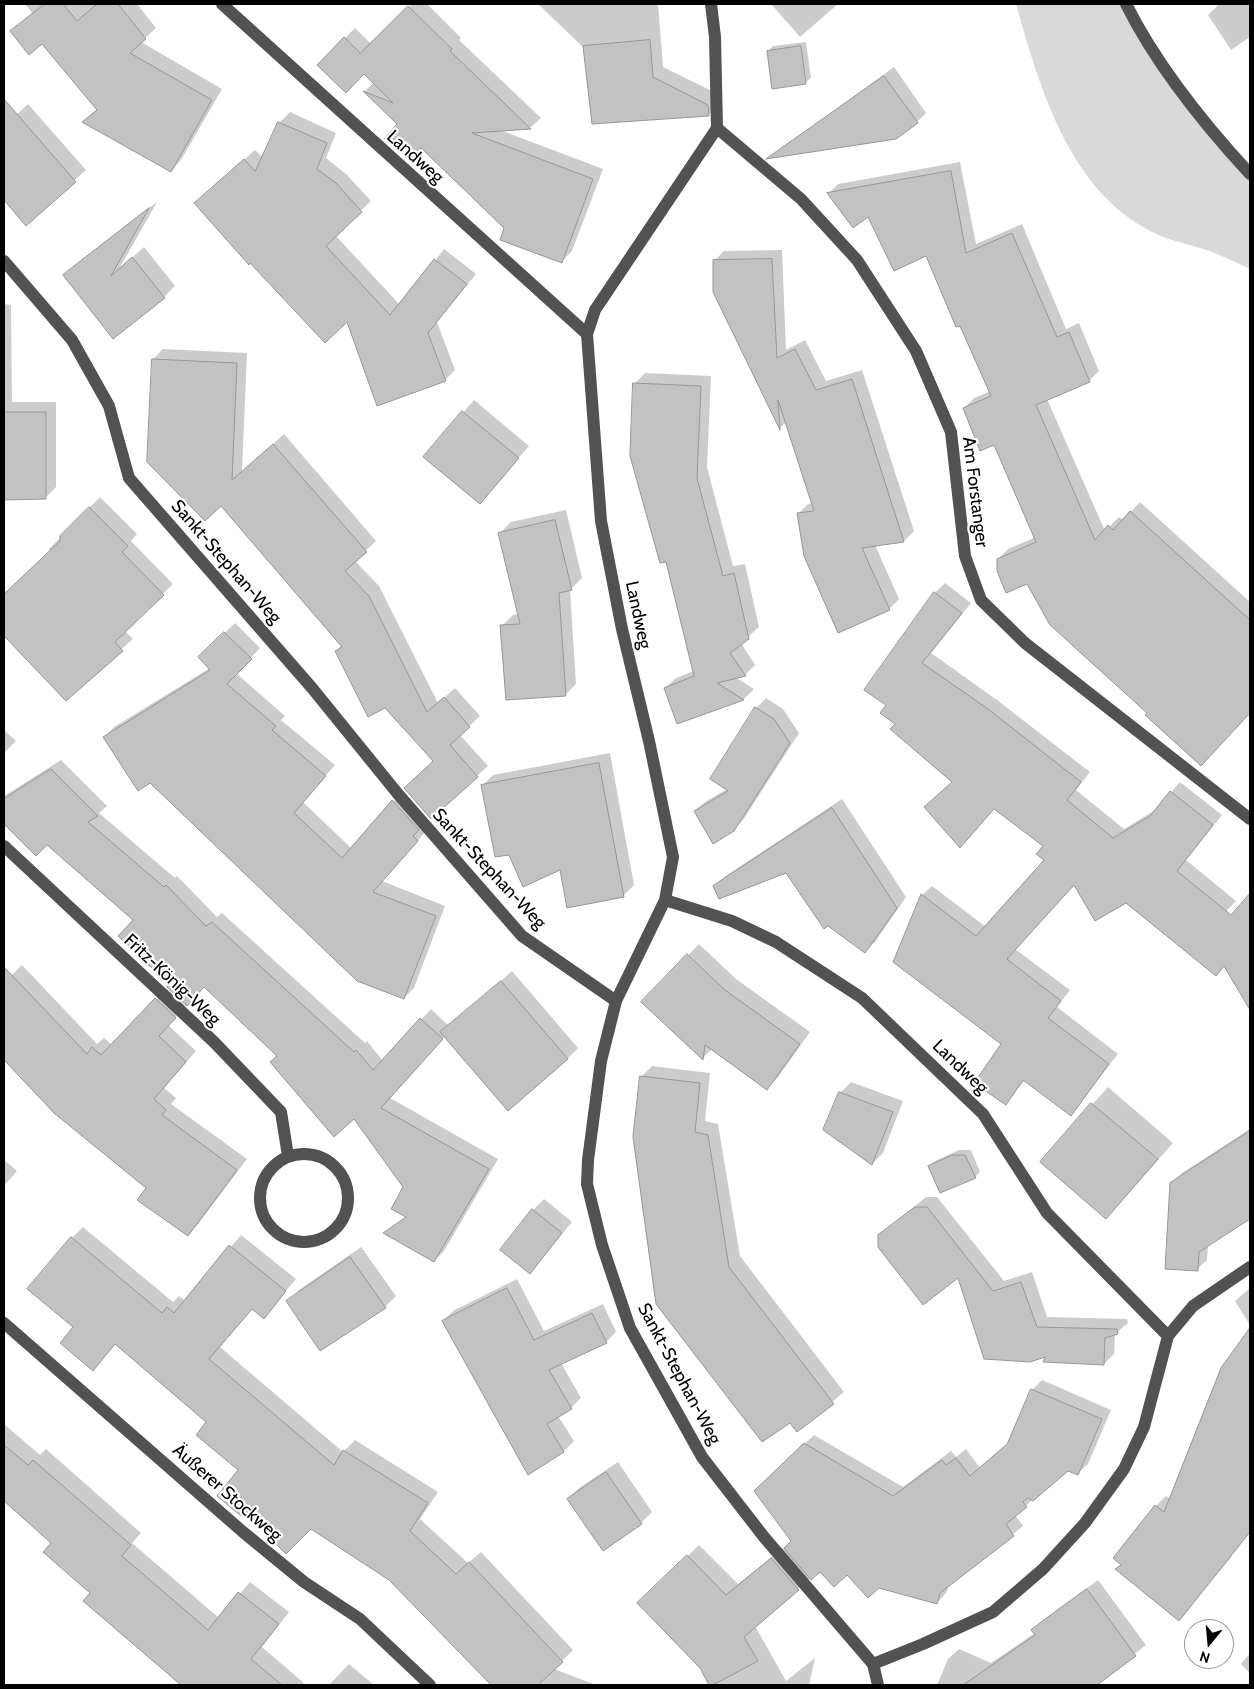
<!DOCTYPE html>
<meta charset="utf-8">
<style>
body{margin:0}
#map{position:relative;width:1254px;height:1689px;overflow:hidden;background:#fff;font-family:Cabin,sans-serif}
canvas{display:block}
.frame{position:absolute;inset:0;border:5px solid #000;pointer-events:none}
.north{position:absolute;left:1184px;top:1619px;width:50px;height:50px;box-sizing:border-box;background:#fff;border:1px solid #999;border-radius:50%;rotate:197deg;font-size:14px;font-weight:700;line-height:20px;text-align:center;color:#000}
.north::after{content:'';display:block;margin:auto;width:18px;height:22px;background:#000;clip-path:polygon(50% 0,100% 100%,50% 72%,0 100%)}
</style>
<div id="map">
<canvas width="1254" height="1689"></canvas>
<div class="frame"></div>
<div class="north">N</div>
</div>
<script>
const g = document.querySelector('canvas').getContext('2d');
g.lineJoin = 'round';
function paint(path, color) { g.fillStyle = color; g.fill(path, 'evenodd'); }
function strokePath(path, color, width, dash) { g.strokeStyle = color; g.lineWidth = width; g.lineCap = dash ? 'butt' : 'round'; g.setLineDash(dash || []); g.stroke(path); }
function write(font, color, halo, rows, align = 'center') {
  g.font = font + ' Cabin,sans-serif'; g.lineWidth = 4.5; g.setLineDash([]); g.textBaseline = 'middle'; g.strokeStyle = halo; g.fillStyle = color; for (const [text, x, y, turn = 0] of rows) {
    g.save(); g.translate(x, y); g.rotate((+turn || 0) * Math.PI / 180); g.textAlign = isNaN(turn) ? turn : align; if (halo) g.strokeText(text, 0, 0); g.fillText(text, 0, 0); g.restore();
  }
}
const green = new Path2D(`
 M1016 4H1126L1137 26 1250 174V269C1239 264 1227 258 1215 253 1198 246 1178 243 1161 236 1071 198 1040 89 1016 4Z`);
const shadow = new Path2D(`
 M25 4H137L156 28 141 42 222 89 181 160 171 171 84 121 97 109 42 42 12 31 32 13Z
 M412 4H427L461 38 459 40 541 118 531 127 500 130 603 169 572 251 562 261 506 228 365 91 374 82 345 38 355 28 371 44Z
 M538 4H658L663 67 718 94V104L708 115 585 49Z
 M771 4H838L800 37Z
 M1219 4H1250V37L1231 50 1208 15Z
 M806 42 811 78 805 83 768 51 773 46Z
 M894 67 926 113 917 122 770 157Z
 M28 104 86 170 26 224 4 198V126Z
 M290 112 336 133 326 158 346 174 371 201 335 235 400 305 444 249 476 274 437 322 455 370 445 380 347 320 205 194 255 150 263 158 280 122Z
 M960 162 976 244 1022 224 1066 329 1079 323 1099 371 1089 381 1047 399 1105 531 1119 517 1123 520 1140 502 1250 602V712L1211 754 1149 713 1028 582 998 559 1008 549 1036 537 995 444 964 408 974 398 991 391 926 254 868 215 828 194 838 184Z
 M157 202 119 269 144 247 175 286 164 297 65 275 76 264Z
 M782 250 786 350 805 340 826 381 862 370 914 531 904 541 875 545 899 599 889 609 798 514 808 504 813 503 787 421 780 428 714 292V261L724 251Z
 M4 304 11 305 12 402H56V487L45 498H4Z
 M163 349 247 353 242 472 284 434 376 541 355 561 379 586 438 703 455 688 480 716 460 735 488 766 431 818 434 760 336 651 342 645 221 504 153 359Z
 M645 373 711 376 707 467 733 566 745 564 759 627 741 643 755 665 745 675 735 677 754 689 744 699 678 723 665 688 676 678 694 671 634 384Z
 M474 400 529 446 480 503 425 457Z
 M100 497 137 534 131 541 173 584 125 631 133 639 66 699 4 634V595L51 551 48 550Z
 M566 510 582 578 570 590 576 684 565 695 502 626 513 615 519 614 500 533 511 522Z
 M945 583 971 603 931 653 997 700 1090 772 1076 790 1124 829 1157 809 1180 782 1222 815 1186 860 1236 901 1202 936 1250 910V1007L1225 965 1126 901 1074 883 1015 949 1070 990 1057 1007 1118 1054 1070 1114 1025 1080 1006 1103 1003 1044 922 895 932 886 986 927 1046 860 1045 846 995 808 953 781 897 723 887 705 866 690 935 593Z
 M235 623 260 648 236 673 285 716 281 720 335 765 303 802 351 848 403 791 427 830 382 881 445 906 414 988 404 998 105 737 114 727 210 668 200 657Z
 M766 698 783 709 799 733 743 820 733 830 695 811 705 802 727 789 756 708Z
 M4 730 16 741 4 753Z
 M610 753 634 885 623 896 561 868 483 785 493 775Z
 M61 760 107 806 99 813 175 878 177 876 217 917 222 913 365 1043 367 1041 383 1061 431 1009 449 1026 512 971 578 1048 567 1059 445 1036 390 1098 498 1159 444 1251 434 1261 385 1233 406 1216 404 1187 355 1117 278 1056 205 985 171 984 135 920 47 844 36 854 4 822V796Z
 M842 799 906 897 875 942 865 951 787 871 714 887 724 877Z
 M699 944 736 979 810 1032 778 1077 767 1088 712 1049 703 1058 643 1002Z
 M22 965 97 1044 104 1038 112 1045 167 989 186 1006 168 1025 196 1051 164 1088 176 1098 171 1104 247 1159 198 1224 188 1235 147 1188 55 1112 4 1058V983Z
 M652 1066 710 1073 705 1121 718 1124 740 1256 844 1392 797 1431 641 1077Z
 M851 1082 903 1101 883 1153 872 1164 840 1093Z
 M1108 1087 1173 1143 1106 1218 1041 1162Z
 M1250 1129V1217L1208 1245 1207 1260 1197 1269 1172 1184 1182 1173Z
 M959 1150H971L980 1172 975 1177 929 1166 935 1161Z
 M4 1160 17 1171 4 1186Z
 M926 1197H937L1004 1281 1032 1272 1047 1317 1127 1319 1128 1323 1115 1334 1114 1354 1104 1364 1048 1355 959 1276 879 1236Z
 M544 1199 572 1222 530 1272 533 1210Z
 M83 1227 173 1302 179 1296 185 1301 241 1235 296 1279 264 1317 253 1308 220 1347 343 1452 355 1440 438 1492 420 1519 468 1563 481 1552 573 1650 554 1669 596 1685H494L390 1579 310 1528 244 1510 240 1470 208 1422 116 1343 93 1369 75 1327 72 1238Z
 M361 1247 396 1296 385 1307 320 1350 288 1301 299 1290Z
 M517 1279 544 1331 603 1304 616 1332 606 1342 561 1363 581 1398 571 1408 558 1416 574 1441 564 1451 529 1473 443 1321 453 1311Z
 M1250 1288V1325L1235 1301Z
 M1250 1335V1521L1212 1491 1189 1520 1232 1556 1179 1619 1122 1564 1156 1506 1166 1496 1171 1500Z
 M1042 1380 1111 1410 1088 1464 1078 1473 1068 1469 1015 1515 1023 1526 949 1585 946 1593 937 1603 847 1573 820 1571 811 1577 755 1626 786 1681 815 1658 809 1685H711L701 1668 639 1603 699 1545 738 1584 783 1548 784 1549 792 1541 756 1491 814 1435 903 1487 951 1451 956 1457 966 1449 980 1468 1009 1443 1032 1390Z
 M4 1424 40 1455 46 1449 141 1533 132 1543 219 1618 250 1582 289 1612 262 1647 304 1683 302 1685H183L85 1601 92 1593 53 1543 4 1500Z
 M618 1462 652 1512 641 1523 603 1549 568 1499 579 1488Z
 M1098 1580 1146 1645 1095 1685H1073L1066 1675 1052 1685H1045L1038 1680 1036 1685H937L948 1659 959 1649 991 1663 1035 1633 1033 1630 1043 1620Z
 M1250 1653V1673L1241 1664Z
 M349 1664 374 1685H329Z`);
const building = new Path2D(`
 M45 4H63L77 21 97 4H118L146 39 130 53 212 100 171 172 82 122 97 110 42 44 29 55 10 31Z
 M408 6 452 49 450 51 531 129 472 133 593 179 562 263 500 240 504 228 421 148 412 157 393 139H384L397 124 363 91 393 103 364 74 346 93 317 65 344 37 360 53Z
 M650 40 653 77 708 105 709 116 592 124 583 46Z
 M801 46 806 84 772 89 767 51Z
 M884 76 918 123 896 139 766 159Z
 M4 99 76 182 26 226 4 200Z
 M278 122 327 143 317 169 336 183 362 212 326 246 390 315 434 259 467 284 428 333 446 381 377 406 347 322 325 343 250 263 249 265 194 203 244 159 255 171Z
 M951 171 966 253 1012 233 1057 337 1069 332 1090 382 1036 405 1095 540 1108 525 1113 530 1130 511 1250 620V713L1201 766 1145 715 1147 713 1050 625 1027 584 1006 593 997 571V559L1036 542 994 445 980 451 963 408 991 396 960 326 956 327 926 256 894 271 868 217 853 228 827 193Z
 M149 208 111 276 132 257 165 298 113 339 63 275Z
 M772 259 777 358 795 349 816 390 852 379 904 542 862 548 890 610 838 633 804 556 797 513 814 511 778 400 780 430 713 292V260Z
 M152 359 237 363 232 480 273 444 367 552 345 571 369 596 427 712 444 697 470 727 450 745 478 777 431 819 404 788 433 761 385 708 368 717 335 651 342 647 221 506 205 521 147 462Z
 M633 383 701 386 697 478 723 576 734 573 749 639 730 653 746 676 717 683 744 700 677 724 664 688 694 676 666 562 660 563 630 456Z
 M462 411 519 458 480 504 423 457Z
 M4 412H46V499L4 500Z
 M89 507 128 546 122 552 164 595 115 642 123 651 66 701 4 636V594L60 541V536Z
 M555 520 572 590 559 593 566 696 506 700 500 625 520 624 498 533Z
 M934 592 962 613 922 663 988 709 1081 782 1067 800 1113 838 1150 816 1170 791 1213 825 1177 871 1231 915 1250 893V1010L1224 966 1216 976 1126 903 1095 921 1074 885 1007 959 1061 1001 1048 1018 1109 1064 1071 1116 1023 1080 1006 1105 974 1083 1001 1044 893 962 921 894 976 936 1044 860 1036 854 1043 846 994 809 960 848 924 807 952 782 890 729 895 724 880 713 886 705 864 690Z
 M224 632 252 659 227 684 276 726 272 730 326 776 294 813 342 858 392 800 419 830 413 836 418 841 373 892 436 916 404 999 357 981 150 783 138 791 103 737 210 670 198 657Z
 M755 707 774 719 790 743 734 831 713 844 694 811 728 791 710 779Z
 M599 763 624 897 567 908 560 870 523 887 509 855 495 857 481 785Z
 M51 769 98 816 88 822 164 887 166 885 206 926 212 922 354 1052 356 1050 373 1070 420 1018 443 1039 381 1108 489 1169 434 1262 383 1233 406 1217 391 1209 403 1187 354 1119 334 1137 270 1062 277 1056 204 987 187 1006 167 987 169 984 118 936 133 920 47 845 36 856 4 824V799Z
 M832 808 897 908 865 953 828 926 824 929 786 873 719 899 713 886Z
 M687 954 725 990 800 1044 767 1090 705 1045 703 1060 641 1002Z
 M4 967 87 1054 92 1047 101 1055 155 998 176 1018 159 1036 186 1062 154 1099 166 1110 162 1115 237 1170 188 1236 137 1200 146 1188 54 1113 4 1060Z
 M501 981 568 1059 508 1111 440 1032Z
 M640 1076 700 1083 695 1132 708 1135 729 1267 834 1404 797 1432 790 1423 762 1442 656 1304 633 1137Z
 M839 1092 893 1112 872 1165 823 1130Z
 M1091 1103 1158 1159 1106 1219 1040 1162Z
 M1250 1131V1219L1199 1252 1198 1271 1165 1269 1170 1183Z
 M953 1155H965L976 1178 940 1193 928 1166Z
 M915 1207H927L993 1291 1021 1282 1037 1327 1117 1329 1118 1334 1105 1338 1104 1365 1043 1362 1045 1357 1030 1362 984 1359 958 1278 923 1305 878 1247V1235Z
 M532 1209 562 1233 530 1274 500 1250Z
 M71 1237 162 1313 167 1307 174 1313 229 1245 286 1291 264 1319 252 1309 209 1359 334 1465 343 1450 428 1503 410 1531 456 1574 469 1562 563 1662 538 1685H491L389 1580 311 1529 286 1554 244 1512 241 1516 217 1496 238 1470 196 1435 206 1422 115 1344 93 1371 60 1343 73 1327 27 1289Z
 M350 1257 386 1308 320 1351 286 1301Z
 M507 1288 534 1340 592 1313 607 1343 549 1370 572 1409 547 1424 564 1452 528 1475 442 1321Z
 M1250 1328V1532L1179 1621 1115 1569 1121 1565 1113 1558 1155 1505 1164 1512 1221 1368Z
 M1031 1389 1102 1419 1078 1475 1068 1471 1033 1501 1028 1498 1023 1502 1027 1507 1006 1524 1014 1536 940 1593 937 1604 879 1588 868 1598 847 1575 834 1587 820 1572 811 1580 784 1548 791 1541 754 1491 804 1443 893 1496 942 1460 946 1465 956 1458 970 1476 1007 1444Z
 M4 1445 28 1465 33 1460 131 1545 122 1556 208 1630 238 1592 279 1624 251 1659 282 1685H181L83 1601 90 1593 43 1552 51 1543 4 1501Z
 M606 1472 642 1524 603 1551 567 1499Z
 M687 1555 726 1595 771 1558 799 1590 744 1637 758 1661 713 1685H709L700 1668 637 1603Z
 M1087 1589 1136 1656 1097 1685H963L1035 1635 1031 1630Z`);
const minor = new Path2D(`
 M222 4 587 334 601 521 622 629 649 741 673 857 665 900 616 1001 601 1061 588 1160 587 1184 602 1245 630 1328 702 1457 764 1537 873 1664 878 1685
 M711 4 715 37 717 128 801 199 857 260 916 351 951 432 965 556 981 600 1025 643 1250 819
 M1126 4C1157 66 1203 123 1250 174
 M4 261 72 340 109 406 129 478 312 688 398 794 522 936 616 1001
 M587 334 595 310 717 128
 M4 846 214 1042 281 1112 288 1156
 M665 900 732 921 776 942 862 998 983 1114 1047 1213 1168 1336
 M260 1198a44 44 0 1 1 88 0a44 44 0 1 1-88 0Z
 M4 1323 243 1532 304 1582 360 1619 430 1685
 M873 1664 923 1644 993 1612 1043 1569 1085 1523 1124 1469 1144 1427 1168 1336 1193 1306 1250 1267`);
const streetNames = [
 ["Landweg",415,157,42],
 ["Am Forstanger",975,492,83],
 ["Sankt-Stephan-Weg",226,562,49],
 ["Landweg",638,615,78],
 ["Sankt-Stephan-Weg",489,869,47],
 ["Fritz-König-Weg",172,980,43],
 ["Landweg",960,1067,44],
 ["Sankt-Stephan-Weg",679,1374,62],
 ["Äußerer Stockweg",227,1493,41]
];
paint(green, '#d9d9d9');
paint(shadow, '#0003');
paint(building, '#c2c2c2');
strokePath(building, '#969696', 1);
strokePath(minor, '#525252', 12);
write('18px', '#000', '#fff', streetNames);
</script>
